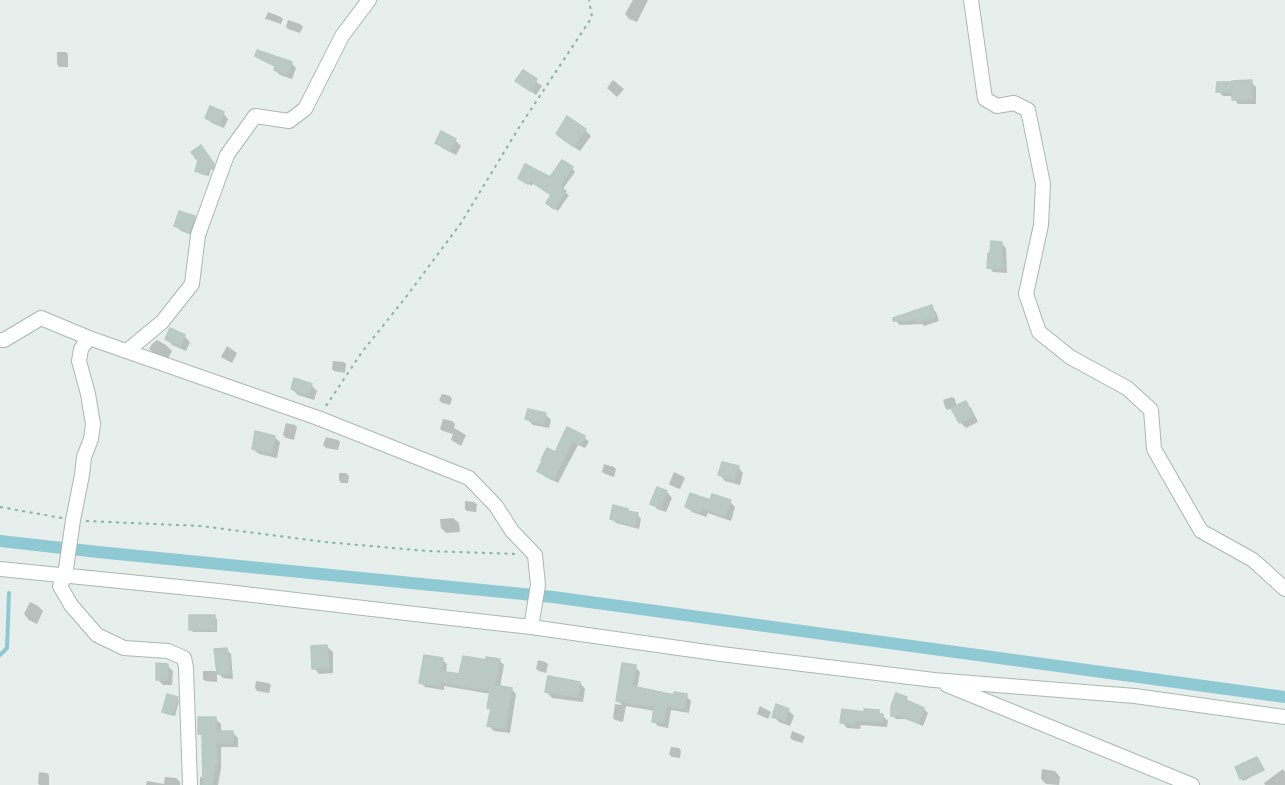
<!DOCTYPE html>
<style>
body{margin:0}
canvas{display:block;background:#e6efeb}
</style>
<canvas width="1285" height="785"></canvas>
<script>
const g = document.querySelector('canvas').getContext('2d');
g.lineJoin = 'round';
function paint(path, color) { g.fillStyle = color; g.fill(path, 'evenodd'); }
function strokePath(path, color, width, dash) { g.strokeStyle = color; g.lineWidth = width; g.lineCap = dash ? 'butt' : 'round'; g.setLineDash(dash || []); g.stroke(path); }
const shadow = new Path2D(`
 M633 0H648L637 22 629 19 625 14Z
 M268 12 281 17 283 19 281 24 266 19V20L265 19Z
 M288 20 300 24 303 27 300 33 288 29 286 27Z
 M57 52H66L68 54V67H59L57 64Z
 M256 55 291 63 296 68 292 79 280 75 275 70 276 67 261 60Z
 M523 72 542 86 536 95 517 81Z
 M613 80 624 89 617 97 607 88Z
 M1251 82 1256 87V104H1238L1234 99 1233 96H1223L1218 91Z
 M223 113 228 119 224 128 212 123 207 118Z
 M585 130 591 136 580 151 563 140 558 134Z
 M455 140 461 146 456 155 442 148 437 142Z
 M203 149 216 168 215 170 211 169 209 176 199 173 196 170Z
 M572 168 575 172 562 190 569 195 558 211 551 206 552 195 533 183 532 186 520 178H551Z
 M194 218 200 223 195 236 181 231 176 226Z
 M1001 243 1006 248 1007 273 993 272 989 267 992 255Z
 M931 307 936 312 939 321 924 326 922 324 900 325 895 320Z
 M184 336 190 342 186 351 172 345 167 339Z
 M157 340 166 345 172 351 168 359 155 354 149 349 152 344Z
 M227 346 237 353 232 363 221 357Z
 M333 361 344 362 346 364 345 373 334 371 332 369Z
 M311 385 317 391 314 400 298 395 292 389Z
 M442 394 450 396 452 399 450 405 442 403 439 400Z
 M952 397 955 399 957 407 965 402 971 408 978 422 966 428 960 422 953 408 947 410 945 407 943 400Z
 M545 414 551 420 549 428 533 425 527 419Z
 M443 419 452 421 455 424 454 428 466 435 461 446 451 440 453 434 443 431 440 429Z
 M286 423 295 425 297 427 294 440 286 438 283 435Z
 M567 429 584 437 589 442 585 448 578 445 558 483 543 475 539 471 555 454Z
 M274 437 280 442 277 458 259 454 253 449Z
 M326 437 338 440 340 442 338 450 326 448 323 445Z
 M604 464 614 467 616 469 614 477 605 474 602 472Z
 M738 467 743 473 740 485 725 481 720 475Z
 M674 472 682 476 685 478 680 489 672 486 669 484Z
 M339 473H346L349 476 348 483H341L339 480Z
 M658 489 667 492 672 498 666 512 657 509 652 503Z
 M465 501 474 502 477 504 476 512 467 511 465 509Z
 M711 502H730L735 507 731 521 708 513 706 517 692 512 687 507Z
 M628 511 630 513 637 514 641 519 639 529 616 523 612 519Z
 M453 518 459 523 460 532 446 533 441 528 440 519Z
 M30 602 38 606 43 611 37 624 29 620 24 614Z
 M214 617 217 619V632H193L191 630Z
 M327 647 333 652V673L319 674 314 668Z
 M226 649 231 654 233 679 223 678 218 673Z
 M442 660 447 664 446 673 461 676 499 660 504 665 500 687 511 689 516 694 510 733 494 731 489 726 492 711 489 708 491 694 444 686V690L425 687 420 682Z
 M538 660 545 662 548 664 546 673 539 671 536 669Z
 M167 665 173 671 172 685H163L157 679Z
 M635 667 640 672 637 689 675 697 686 696 691 701 689 713 671 710 668 728 658 726 653 721 655 711 626 706 623 722 615 720 613 718 615 704 622 705 618 701Z
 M203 671H215L217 674V682L205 681 203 679Z
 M256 681 268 683 271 685 269 693 257 691 255 688Z
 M580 683 585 689 583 702 552 698 547 692Z
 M896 695 906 699 911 703 924 709 928 713 923 726 906 719H896L892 715Z
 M177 698 179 701 175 716 166 714 164 712Z
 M760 706 771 712 768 719 757 714Z
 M788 710 794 716 790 726 779 722 774 717Z
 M878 711 888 721 887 727 861 725 860 729 847 728 842 722 865 714Z
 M215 719 221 724V732H232L238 738V747H221V768L218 785H200V777L205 778 204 737 200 733Z
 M792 731 802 735 805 737 802 743 793 740 790 738Z
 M671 747 679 748 681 751 680 758 672 757 669 754Z
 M1259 762 1265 770 1243 781 1241 778Z
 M1042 769 1055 771 1060 777 1059 785 1046 784 1041 779Z
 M1283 769 1285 772V785H1265L1264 783Z
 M39 772 47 773 49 775V785H40L38 784Z
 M165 777 176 778 180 782V785H146L147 781 164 784Z`);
const stream = new Path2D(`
 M0 655 7 648 9 593`);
const canal = new Path2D(`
 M0 541 98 552 553 597 1285 697`);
const building = new Path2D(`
 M257 50 292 62 288 75 274 70 275 66 255 56Z
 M523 70 537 79 530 91 515 81Z
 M1252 80V99L1232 100V92H1216L1217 82H1232V81Z
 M210 106 224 112 219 124 205 118Z
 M567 116 586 129 574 147 556 134Z
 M441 131 456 139 450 150 435 143Z
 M201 145 214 164 212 169 209 168 206 175 195 171 198 161 191 152Z
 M562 160 573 167 560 186 566 191 554 209 546 203 551 195 530 181 528 184 518 178 525 164 550 177Z
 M179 211 195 216 190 232 174 226Z
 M991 241 1002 242 1003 269 987 268 988 253H990Z
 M932 305 935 317 918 322 917 320 893 321V318Z
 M170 328 185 335 180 347 165 339Z
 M294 378 312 384 308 395 291 389Z
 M966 401 973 416 959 423 951 408Z
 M528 409 546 413 543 424 525 419Z
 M567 427 585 436 580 445 573 441 553 480 537 471 542 461 541 460 547 448 555 452Z
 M255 431 275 436 271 453 252 449Z
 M722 462 739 466 734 480 718 475Z
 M657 487 667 491 660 508 650 504Z
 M690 493 710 500 712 494 731 500 725 516 702 508 701 513 685 507Z
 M613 505 628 509V511L638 513 635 526 610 519Z
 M189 615H215V630H189Z
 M327 645 329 668 312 669 311 646Z
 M227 648 230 674H217L214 649Z
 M424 655 443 658 441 671 459 674 463 656 486 660V657L500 659 495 685 512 688 505 729 487 726 491 709 487 708 490 691 440 682 439 686 419 683Z
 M156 663 168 664 167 680H156Z
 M622 663 636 665 632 686 674 695V692L687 694 684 709 667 706 663 723 652 722 654 707 616 701Z
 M548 676 580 682 578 697 545 692Z
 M896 693 907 697 906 700 924 708 918 723 900 716H891V706Z
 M167 694 178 697 173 715 162 712Z
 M776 704 789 709 785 721 772 717Z
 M842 709 864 712V709L879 710V714H883L882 722 856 720 855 724 840 723Z
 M198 717H216V731H233V743H216L217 763H216L212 785H203L202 734H198Z
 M1257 757 1264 770 1240 779 1235 767Z`);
const path = new Path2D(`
 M326 406 362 352 406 297 461 223 520 126 592 17 589 0
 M0 507 62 518
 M86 521 201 526 325 542 427 551 516 554`);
const minor = new Path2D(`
 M971 0 985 99 997 106 1014 103 1028 110 1043 184 1041 225 1026 294 1039 332 1070 357 1127 388 1151 410 1154 449 1201 531 1253 560 1285 589
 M89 338 81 349 79 361 88 394 93 424 91 439 84 457 82 475 73 520 65 576 60 586 71 605 97 635 124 648 168 651 184 658 186 667 190 785
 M0 340H4L41 318 89 338 318 418 469 478 496 506 512 531 535 555 538 585 531 627
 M127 351 162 322 192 284 198 235 227 155 255 116 289 121 305 109 342 36 369 0
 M0 569 219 591 406 613 531 627 721 654 934 680 1135 696 1285 717
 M947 685 1192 785`);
paint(shadow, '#0003');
strokePath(stream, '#8ec9d4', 4);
strokePath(canal, '#8ec9d4', 12);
paint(building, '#bbcac4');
strokePath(building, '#b8c9c2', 1.5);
strokePath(minor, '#a8b8b2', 16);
strokePath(path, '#86b3a5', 2, [3, 4.5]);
strokePath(minor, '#fff', 14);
</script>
